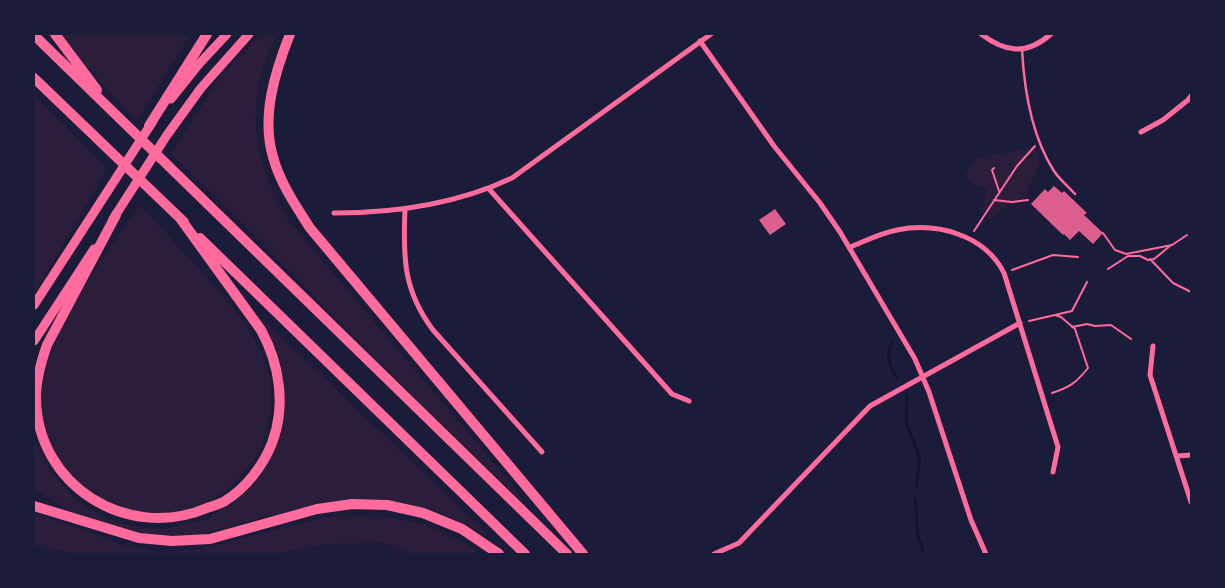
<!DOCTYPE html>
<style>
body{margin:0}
#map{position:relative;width:1225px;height:588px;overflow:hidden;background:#1b1b3a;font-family:"Fira Sans Condensed",sans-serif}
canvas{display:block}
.frame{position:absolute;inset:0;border:35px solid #1b1b3a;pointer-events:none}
</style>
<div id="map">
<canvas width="1225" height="588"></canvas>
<div class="frame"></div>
</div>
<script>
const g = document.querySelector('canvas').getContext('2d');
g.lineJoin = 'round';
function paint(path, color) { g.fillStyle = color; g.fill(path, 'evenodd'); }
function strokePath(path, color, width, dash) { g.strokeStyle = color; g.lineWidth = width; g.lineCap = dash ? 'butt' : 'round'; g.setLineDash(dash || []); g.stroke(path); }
const green = new Path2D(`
 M59 34H190L137 121 107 89Z
 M260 34H277C243 100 252 159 289 221L515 488 528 510 510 490C394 381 286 264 171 154L219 79Z
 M34 96 107 169 34 295Z
 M1031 147 1036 148C1037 154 1040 159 1039 165 1035 179 1025 184 1028 200L1010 205 1008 204 991 220 981 212 987 188 972 184 965 175 975 159Z
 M140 205C159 225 177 245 196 266 223 296 251 324 264 362 266 367 269 373 270 378 272 397 270 421 264 439 258 461 228 493 207 503 174 519 124 516 92 495 77 486 63 468 55 452 46 434 38 414 41 393 48 330 105 256 140 205Z
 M259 316 494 540 462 522 434 512 398 502 363 499 323 502 198 535 173 538 143 536 72 512 34 489V439L52 474 75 499 102 516 131 526 164 529 207 519 236 501 265 469 279 436 284 406V379L278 352Z
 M34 512 127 546 163 552 196 550 327 517 357 516 389 517 426 525 463 542 480 554H411L384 543 324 544 276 554H77L34 545Z`);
const stream = new Path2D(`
 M893 343C883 355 891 367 897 378
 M907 397 906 421 920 459 916 488
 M915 499 918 535 924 554`);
const building = new Path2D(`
 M1054 186 1062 193 1064 191 1087 213 1084 215 1103 233 1093 244 1079 231 1070 240 1064 234 1063 235 1031 204 1045 189 1048 192Z
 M775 209 786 224 770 235 759 220Z`);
const path = new Path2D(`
 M994 168 992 170 999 191
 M994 200 1012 202 1028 200
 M974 231 1017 166 1035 146
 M1103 233 1115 250 1126 254 1172 245 1187 235
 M1150 259 1173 283 1191 292
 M1108 269 1128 256H1140L1148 260 1154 259 1170 246
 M1012 270 1053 255 1078 257
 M1029 321 1072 311 1087 282
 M1072 327 1087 324 1095 326 1111 325 1131 339
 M1052 393C1070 387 1076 383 1088 368L1075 329 1061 317 1055 315`);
const service = new Path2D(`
 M1022 49C1024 88 1032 137 1054 171 1059 179 1068 186 1075 194`);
const minor = new Path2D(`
 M981 34C1005 52 1026 56 1051 34
 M700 41 774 146 820 203 840 232 915 359 929 392 971 520 986 554
 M1141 132 1163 120 1188 100 1191 96
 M489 189 672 394 689 401
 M405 209C403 257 403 290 433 330L542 452
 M334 213C395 213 457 204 512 178L711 34
 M850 247C865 241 881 233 897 230 937 222 985 235 1004 273L1058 447 1053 472
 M1153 346 1150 375 1191 502
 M1177 456 1191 455
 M714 554 739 543 870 406 1020 323`);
const primary = new Path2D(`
 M171 99 199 64 227 34
 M113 219 167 135 201 88 249 34
 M34 305 153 121
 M34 341 94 249`);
const motorway = new Path2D(`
 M55 34 97 90
 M290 34C275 72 261 116 273 157 280 183 296 206 310 228L583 554
 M34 35 567 554
 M34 78 184 222
 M149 126 207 34
 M116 215 47 345C41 362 36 379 36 397 36 485 127 542 207 508 213 506 220 504 225 501 246 488 263 466 272 443 286 406 280 365 261 330L180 218
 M200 238 525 554
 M34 506 139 538 172 541 210 539 317 509 352 504 387 505 423 513 462 529 499 554`);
paint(green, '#2a1e3b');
strokePath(stream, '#12122b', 2.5);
paint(building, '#dd5f8e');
strokePath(path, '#ff6b9d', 2);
strokePath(service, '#ff6b9d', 2.5);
strokePath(minor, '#ff6b9d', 5);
strokePath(primary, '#ff6b9d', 9);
strokePath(motorway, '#ff6b9d', 10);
</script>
